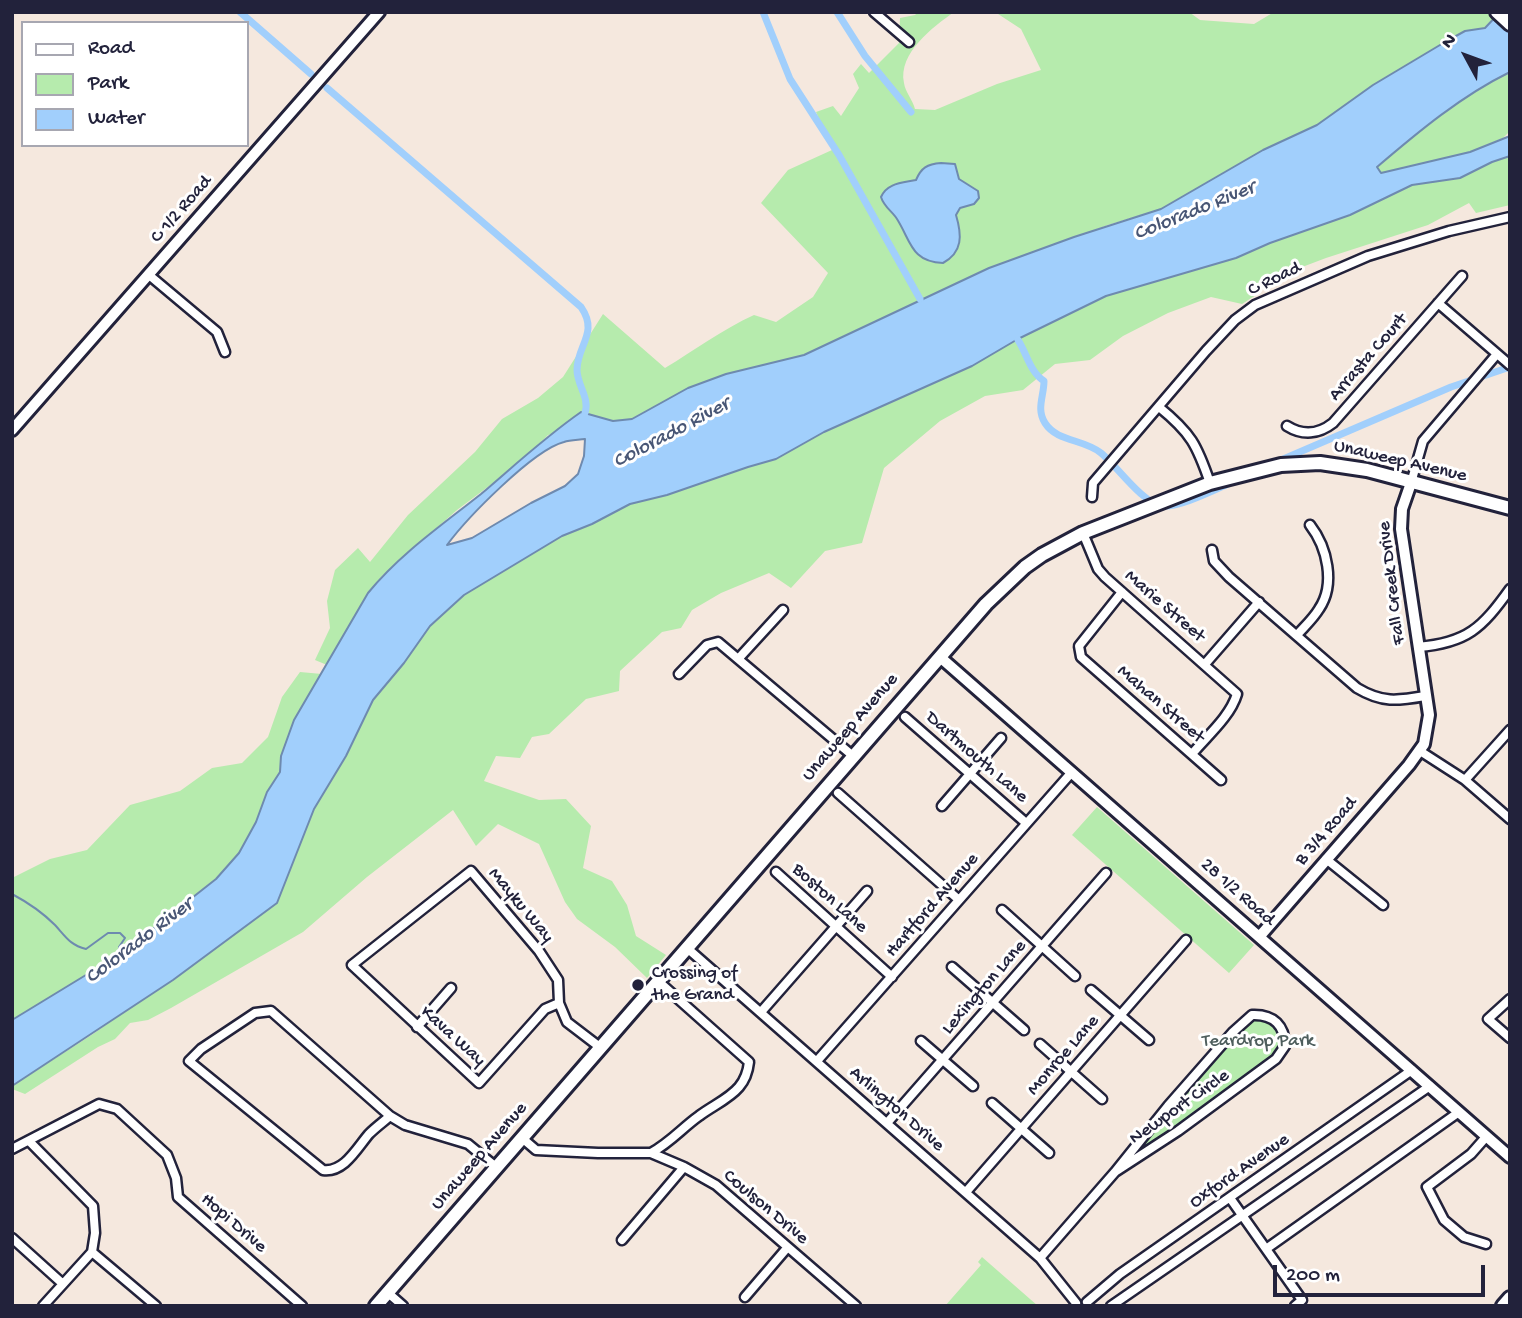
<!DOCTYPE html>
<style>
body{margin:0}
#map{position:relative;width:1522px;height:1318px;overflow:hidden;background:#f5e8de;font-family:"Gochi Hand",sans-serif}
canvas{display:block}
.frame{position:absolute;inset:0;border:14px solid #22223b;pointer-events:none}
.legend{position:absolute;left:21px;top:21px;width:228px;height:126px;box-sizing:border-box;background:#fff;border:2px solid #a7a7b1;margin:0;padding:9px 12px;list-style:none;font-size:21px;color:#22223b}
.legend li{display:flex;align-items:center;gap:14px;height:35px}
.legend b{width:35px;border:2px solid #a7a7b1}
.north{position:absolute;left:1431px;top:21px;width:70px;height:70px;-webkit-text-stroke:5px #fff;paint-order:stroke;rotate:311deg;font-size:19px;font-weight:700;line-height:28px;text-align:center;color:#22223b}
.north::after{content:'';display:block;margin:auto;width:24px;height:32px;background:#22223b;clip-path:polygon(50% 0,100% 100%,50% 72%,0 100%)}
.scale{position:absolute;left:1273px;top:1265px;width:212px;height:32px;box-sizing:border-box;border:4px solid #22223b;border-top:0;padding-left:9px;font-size:21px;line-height:24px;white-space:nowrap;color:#22223b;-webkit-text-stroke:5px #fff;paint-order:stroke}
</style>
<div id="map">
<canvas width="1522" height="1318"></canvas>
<div class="frame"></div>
<ul class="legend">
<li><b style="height:9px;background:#fff"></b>Road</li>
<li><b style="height:19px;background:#b6ebad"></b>Park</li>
<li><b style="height:19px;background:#a1cffc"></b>Water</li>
</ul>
<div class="north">N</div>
<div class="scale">200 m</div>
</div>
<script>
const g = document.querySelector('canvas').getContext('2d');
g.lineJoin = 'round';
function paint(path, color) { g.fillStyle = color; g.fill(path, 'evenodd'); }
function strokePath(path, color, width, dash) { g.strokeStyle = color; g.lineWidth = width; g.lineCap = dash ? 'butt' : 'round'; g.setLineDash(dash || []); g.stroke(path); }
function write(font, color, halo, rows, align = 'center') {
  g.font = font + ' "Gochi Hand",sans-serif'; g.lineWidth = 6; g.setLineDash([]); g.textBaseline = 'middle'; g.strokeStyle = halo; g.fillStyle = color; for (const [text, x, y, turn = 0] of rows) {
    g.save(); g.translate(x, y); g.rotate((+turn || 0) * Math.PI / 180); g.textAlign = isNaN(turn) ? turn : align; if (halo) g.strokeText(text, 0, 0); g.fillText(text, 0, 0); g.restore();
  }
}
const green = new Path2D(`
 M918 12H954C933 27 898 53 904 83 905 92 913 100 915 109L935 110 997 84 1041 70 1021 29 995 12H1189L1200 20 1254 24 1274 12H1500L1485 28 1465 31 1445 42 1373 85 1317 125 1263 150 1161 209 1108 225 990 268 804 355 726 374 688 388 632 419 613 421 548 435 525 459 457 510 382 576 368 593 327 665 315 660 330 628 327 601 335 570 358 548 370 562 408 515 475 452 502 419 538 398 563 377 603 314 665 368C695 350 723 329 754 315L776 322 813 297 828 273 761 203 788 170 832 150 816 112 833 106 841 116 859 88 853 74 861 64 869 73 899 43 900 18 915 15Z
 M1510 72V131L1503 138 1470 152 1381 173 1377 167C1419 132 1460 97 1510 72Z
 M1510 156V205L1476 213 1469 203 1428 225 1326 258 1260 283 1256 295 1242 304 1211 297 1168 313 1123 336 1090 360 1055 364 1023 390 985 396 940 421 884 468 862 543 825 551 791 588 769 573 721 593 692 610 681 628 662 632 620 671 619 691 586 699 549 734 532 737 520 758 496 756 484 781 539 800 566 799 591 826 583 868 612 881 627 905 636 936 666 955 647 978 615 947 577 919 565 902 539 844 498 824 476 846 453 810 367 877 303 932 171 1008 148 1020 130 1023 115 1039 98 1047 25 1094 12 1089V1086L93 1034 277 903 314 809 346 756 373 700 404 663 430 625 464 595 562 536 592 524 630 504 667 495 748 467 776 459 824 432 972 366 1018 339 1106 296 1236 258 1270 243 1350 215 1412 185 1460 178 1492 162Z
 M300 672 322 674 310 693 281 756 280 772 267 792 256 822 239 853 216 879 122 953 12 1020V878L50 859 87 850 130 805 180 791 212 768 242 763 268 737 282 697Z
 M1097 807 1254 945 1229 973 1072 835Z
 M1264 1018 1279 1028 1282 1044 1276 1054 1134 1156V1152L1240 1028 1251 1020Z
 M982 1257 1038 1306H945L981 1265 978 1262Z`);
const water = new Path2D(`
 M1500 12H1510V72C1461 96 1418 132 1377 167L1381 173 1470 152 1510 136V156L1492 162 1460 178 1412 185 1350 215 1270 243 1236 258 1106 296 1018 339 972 366 824 432 776 459 748 467 667 495 630 504 592 524 562 536 464 595 430 626 404 663 373 700 346 756 314 809 277 903 173 980 12 1086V1020L122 953 216 879 239 853 256 822 267 792 280 772 281 756 294 720 368 593C400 554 442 525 481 494 514 466 545 437 581 412L613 421 632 419 688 388 726 374 804 355 989 268 1074 237 1161 209 1263 150 1317 125 1373 85 1445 42 1465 31 1485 28ZM585 439 584 456 578 474 565 486 531 503 472 538 447 545C467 518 533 450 564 442 570 440 578 440 585 439Z
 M941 163 955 164 959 179 978 191 979 198 974 204 960 208 956 215C962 235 963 252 943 263 911 262 911 241 897 219 892 211 884 207 881 197 887 183 902 183 916 180 921 168 927 164 941 163Z`);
const stream = new Path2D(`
 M12 894C27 902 43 913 55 925 66 937 70 945 86 949L108 933H120L125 938 119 947 123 955`);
const canal = new Path2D(`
 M240 12 311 74
 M763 12 790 79 839 155 920 299
 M837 12 865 56 911 112
 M327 88 581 307C599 333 577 345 577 370 577 385 590 398 585 413
 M1018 340C1027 354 1030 372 1044 381 1044 396 1036 409 1045 423 1057 442 1084 439 1101 453 1117 466 1142 503 1162 506 1178 508 1212 491 1228 484
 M1274 463 1451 387 1510 367`);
const minor = new Path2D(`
 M874 12 909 42
 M149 275 217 332 225 352
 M1438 303 1510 365
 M1159 407C1191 433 1197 445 1210 483
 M1287 426C1303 436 1319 434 1333 423L1462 276
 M1411 483 1423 441 1497 354
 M1092 497 1093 483 1206 351 1235 320 1255 305 1368 256 1449 231 1510 217
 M1083 533 1098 569 1105 577 1237 694C1230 717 1207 736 1192 754
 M1212 550 1214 561 1229 577 1357 688C1382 703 1397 701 1425 696
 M1122 592 1079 646 1081 657 1221 780
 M1297 635C1304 627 1313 619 1319 609 1336 584 1327 547 1310 525
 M1418 647C1467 643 1482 628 1510 589
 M739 658 783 610
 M1205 664 1259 602
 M679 674 707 645 718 642 853 756
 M905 717 1026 823
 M1420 751 1465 780 1510 819
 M1465 780 1510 730
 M838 793 959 900
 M942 806 1001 738
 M1326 859 1383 905
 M776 872 892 977
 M1002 910 1075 976
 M687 948 1040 1258 1076 1303
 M952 967 1024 1030
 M1091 990 1149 1040
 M1510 999 1488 1019 1510 1038
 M559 1003 545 1009 479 1083 352 965 471 871 539 951 558 980 559 1003 567 1022 601 1048
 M761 1012 867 891
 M1252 1015C1274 1014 1285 1026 1285 1046L1276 1059 1178 1131 1115 1172 1168 1106 1233 1032Z
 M417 1027 451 988
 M921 1041 973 1086
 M1040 1044 1102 1099
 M817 1061 1072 772
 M992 1103 1049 1153
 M390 1116C383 1122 376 1127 369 1134 357 1148 344 1173 323 1170L189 1061 201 1049 255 1013 271 1011 390 1116 405 1125 468 1144 496 1167
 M887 1123 1106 873
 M522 1138 536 1150 598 1153H651L684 1167 716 1185 856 1306
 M29 1141 93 1206 95 1233 92 1252 156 1306
 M12 1149 99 1104 117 1109 167 1155 176 1178 178 1197 302 1306
 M651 1153C671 1142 682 1128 699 1116 712 1106 729 1099 739 1087 745 1080 748 1071 749 1062L658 981
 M966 1192 1186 940
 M1230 1198 1302 1300 1295 1306
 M12 1238 63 1284
 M622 1240 684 1167
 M1486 1244 1464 1237 1444 1220 1427 1187 1471 1154 1486 1137
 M1266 1249 1459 1112
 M1040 1258 1115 1172
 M387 1292 403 1306
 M745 1297 787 1248
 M1087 1302 1120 1274 1412 1070
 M43 1306 92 1252
 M1111 1306 1430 1086`);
const tertiary = new Path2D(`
 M12 430 379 12
 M940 657 1510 1157
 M1260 936 1409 765 1424 744 1429 715 1401 529 1402 509 1411 483`);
const secondary = new Path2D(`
 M376 1306 986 604 1025 567 1042 555 1083 533 1210 483 1281 465 1320 463 1367 470 1510 508
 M1503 1306 1510 1298`);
const primary = new Path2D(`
 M1497 12 1510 24`);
const markers = [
 [638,985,7,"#22223b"]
];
const streetNames = [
 ["C 1/2 Road",182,210,-49],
 ["C Road",1275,280,-26],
 ["Arrasta Court",1369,358,-49],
 ["Unaweep Avenue",1400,462,13],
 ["Fall Creek Drive",1393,583,-97],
 ["Marie Street",1164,607,41],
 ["Mahan Street",1160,705,41],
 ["Unaweep Avenue",851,728,-49],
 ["Dartmouth Lane",976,758,41],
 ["B 3/4 Road",1327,832,-49],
 ["28 1/2 Road",1237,893,41],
 ["Boston Lane",829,899,42],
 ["Mayku Way",520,906,50],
 ["Hartford Avenue",933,906,-49],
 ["Lexington Lane",985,988,-49],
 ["Kava Way",452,1037,42],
 ["Monroe Lane",1064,1056,-49],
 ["Newport Circle",1180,1108,-35],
 ["Arlington Drive",896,1110,41],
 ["Unaweep Avenue",480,1157,-49],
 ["Oxford Avenue",1240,1172,-35],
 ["Coulson Drive",765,1208,40],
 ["Hopi Drive",233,1224,41]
];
const poiNames = [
 ["Crossing of",652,974],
 ["the Grand",652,996]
];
const parkNames = [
 ["Teardrop Park",1258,1042]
];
const waterNames = [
 ["Colorado River",1195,212,-22],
 ["Colorado River",672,434,-28],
 ["Colorado River",140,942,-37]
];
paint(green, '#b6ebad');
paint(water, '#a1cffc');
strokePath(water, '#6e8aaf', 2);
strokePath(stream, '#6e8aaf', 2);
strokePath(canal, '#a1cffc', 7);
strokePath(minor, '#22223b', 13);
strokePath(tertiary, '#22223b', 16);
strokePath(secondary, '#22223b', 18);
strokePath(primary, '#22223b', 18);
strokePath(minor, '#fff', 8);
strokePath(tertiary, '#fff', 10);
strokePath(secondary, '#fff', 12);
strokePath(primary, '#fff', 12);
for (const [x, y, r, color] of markers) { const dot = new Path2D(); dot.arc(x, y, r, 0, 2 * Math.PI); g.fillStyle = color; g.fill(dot); strokePath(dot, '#fff', 2.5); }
write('19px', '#22223b', '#fff', streetNames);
write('19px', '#22223b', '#fff', poiNames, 'left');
write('19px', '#4e5e5d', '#fff', parkNames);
write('italic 21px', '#485675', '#fff', waterNames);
</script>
